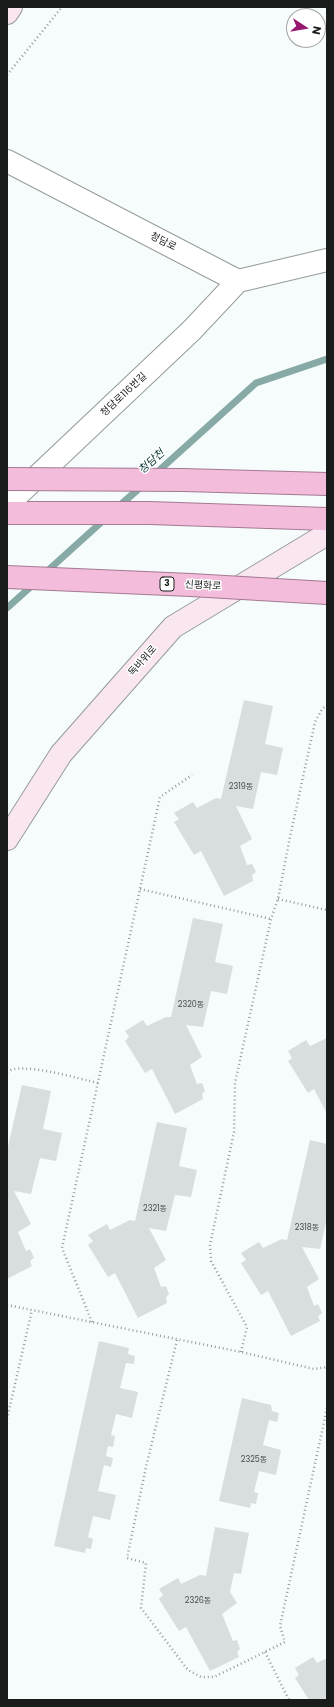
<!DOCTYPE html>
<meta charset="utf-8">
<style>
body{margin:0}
#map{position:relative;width:334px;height:1707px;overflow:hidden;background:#f5fcfb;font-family:Poppins,sans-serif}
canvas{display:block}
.frame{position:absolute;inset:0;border:8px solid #1a1c1c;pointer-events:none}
.north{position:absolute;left:286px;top:8px;width:40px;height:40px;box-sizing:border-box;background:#fff;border:1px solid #a3a4a4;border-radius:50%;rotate:102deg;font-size:11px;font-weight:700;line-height:16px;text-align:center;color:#1a1c1c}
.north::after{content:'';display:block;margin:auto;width:14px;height:18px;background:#97176f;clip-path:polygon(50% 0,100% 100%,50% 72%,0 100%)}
</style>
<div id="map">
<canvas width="334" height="1707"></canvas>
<div class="frame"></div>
<div class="north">N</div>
</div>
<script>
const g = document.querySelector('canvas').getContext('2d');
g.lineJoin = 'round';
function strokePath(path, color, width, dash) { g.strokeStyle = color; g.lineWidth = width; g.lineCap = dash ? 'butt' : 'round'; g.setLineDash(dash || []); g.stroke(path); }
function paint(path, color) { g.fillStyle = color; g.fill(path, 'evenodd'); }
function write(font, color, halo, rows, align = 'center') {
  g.font = font + ' Poppins,"Noto Sans KR",sans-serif'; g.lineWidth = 3; g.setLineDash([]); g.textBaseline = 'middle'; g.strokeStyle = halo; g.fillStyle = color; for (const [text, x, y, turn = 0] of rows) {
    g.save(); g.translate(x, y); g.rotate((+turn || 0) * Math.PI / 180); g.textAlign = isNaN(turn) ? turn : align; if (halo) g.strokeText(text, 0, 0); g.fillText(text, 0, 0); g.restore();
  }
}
const stream = new Path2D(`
 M154 475 256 383 327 359
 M118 507 143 485
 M44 574 106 518
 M7 608 35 583`);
const building = new Path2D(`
 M244 700 273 706 265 744 283 748 277 775 261 772 253 809 236 806 252 839 240 846 247 865 252 864 256 872 252 875 253 881 224 896 201 851 194 855 174 822 179 819 174 813 193 802 197 808 216 798 221 799Z
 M193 918 223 924 215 962 233 966 227 994 211 991 203 1027 186 1025 202 1057 190 1065 197 1084 202 1083 205 1091 202 1094 203 1099 175 1114 152 1069 145 1073 125 1041 129 1037 125 1031 143 1020 147 1026 166 1017H171Z
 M327 1038V1114L314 1089 308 1093 288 1061 292 1058 288 1051 306 1040 310 1046Z
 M22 1085 51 1091 43 1129 62 1133 56 1161 40 1158 31 1194 14 1191 31 1224 18 1232 26 1251 30 1249 34 1258 30 1261 32 1266 7 1279V1151Z
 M157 1122 187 1128 179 1166 197 1170 191 1197 175 1195 166 1231 149 1228 166 1260 154 1268 161 1287 166 1286 169 1294 166 1297 167 1303 138 1318 115 1273 108 1277 88 1245 93 1241 88 1235 107 1224 110 1230 130 1220 135 1221Z
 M310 1140 327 1144V1218L320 1249 302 1247 319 1279 307 1287 314 1306 318 1304 322 1313 318 1316 320 1321 291 1336 268 1291 261 1295 241 1263 246 1260 241 1253 259 1242 263 1248 282 1239 287 1240Z
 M99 1341 129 1348 128 1354 135 1356 134 1364 126 1363 120 1388 138 1392 132 1418 116 1414 111 1435 115 1436 113 1447 108 1446 106 1456 113 1458 111 1467 104 1465 98 1491 116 1495 110 1520 93 1516 88 1537 93 1539 91 1549 86 1548 85 1553 54 1546Z
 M242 1398 271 1405 272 1411 279 1413 277 1422 269 1420 263 1445 281 1450 276 1475 259 1471 254 1492 258 1493 256 1504 251 1503 250 1508 219 1501Z
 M215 1527 249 1533 241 1574 234 1573 230 1592 237 1603 222 1614 233 1641 237 1640 240 1649 237 1652 239 1657 210 1671 186 1627 179 1631 159 1599 163 1595 159 1589 178 1578 181 1584 200 1575 206 1576Z
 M313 1657 317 1663 327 1658V1700H309L295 1678 299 1675 295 1668Z`);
const path = new Path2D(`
 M7 75 62 7
 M140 889 271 919
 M278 899 327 910
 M7 1072C20 1061 80 1079 98 1083
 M7 1305 241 1352 314 1369 327 1367
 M92 1322 62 1248 160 797 192 775
 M177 1340 146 1467 127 1558 146 1563 141 1608 188 1670 201 1677H214L285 1642 280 1626 327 1408
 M241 1352 247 1327 211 1261 210 1245 234 1132 235 1083 271 919 278 899 290 837 315 722 322 709 327 705
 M7 1419 32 1310
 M265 1652 289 1700`);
const minor = new Path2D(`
 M7 161 238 281 327 260
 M7 505 192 330 238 281`);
const secondary = new Path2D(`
 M7 13 11 7
 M7 839 61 754 173 627 327 534`);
const trunk = new Path2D(`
 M7 513H149L327 519`);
const trunkBridge = new Path2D(`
 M7 479 183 480 327 484
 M7 577 191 585 327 593`);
const numberNames = [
 ["2319동",241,787],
 ["2320동",191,1005],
 ["2321동",155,1209],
 ["2318동",307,1228],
 ["2325동",254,1460],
 ["2326동",198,1601]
];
const shields = [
 [167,584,14]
];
const shieldNames = [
 ["3",167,584]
];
const streetNames = [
 ["청담로",163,242,27],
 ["청담로116번길",124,395,-43],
 ["신평화로",203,586,3],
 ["독바위로",143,661,-49]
];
const waterNames = [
 ["청담천",152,462,-42]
];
strokePath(stream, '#87aaa7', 7);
paint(building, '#d7dedd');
strokePath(minor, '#959c9b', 24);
strokePath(secondary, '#959c9b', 24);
strokePath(trunk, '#a47992', 24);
strokePath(path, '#979c9b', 2.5, [1, 3]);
strokePath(minor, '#fff', 22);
strokePath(secondary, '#fae6f1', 22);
strokePath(trunk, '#f2bcda', 22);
strokePath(trunkBridge, '#a47992', 24, []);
strokePath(trunkBridge, '#f2bcda', 22);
write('8px', '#494c4c', null, numberNames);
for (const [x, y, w] of shields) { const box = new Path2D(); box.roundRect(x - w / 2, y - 7, w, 14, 3); g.fillStyle = '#fff'; g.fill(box); strokePath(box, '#1a1c1c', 1); }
write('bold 9px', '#1a1c1c', null, shieldNames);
write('10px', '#1a1c1c', '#fff', streetNames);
write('italic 11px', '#033330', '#fff', waterNames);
</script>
